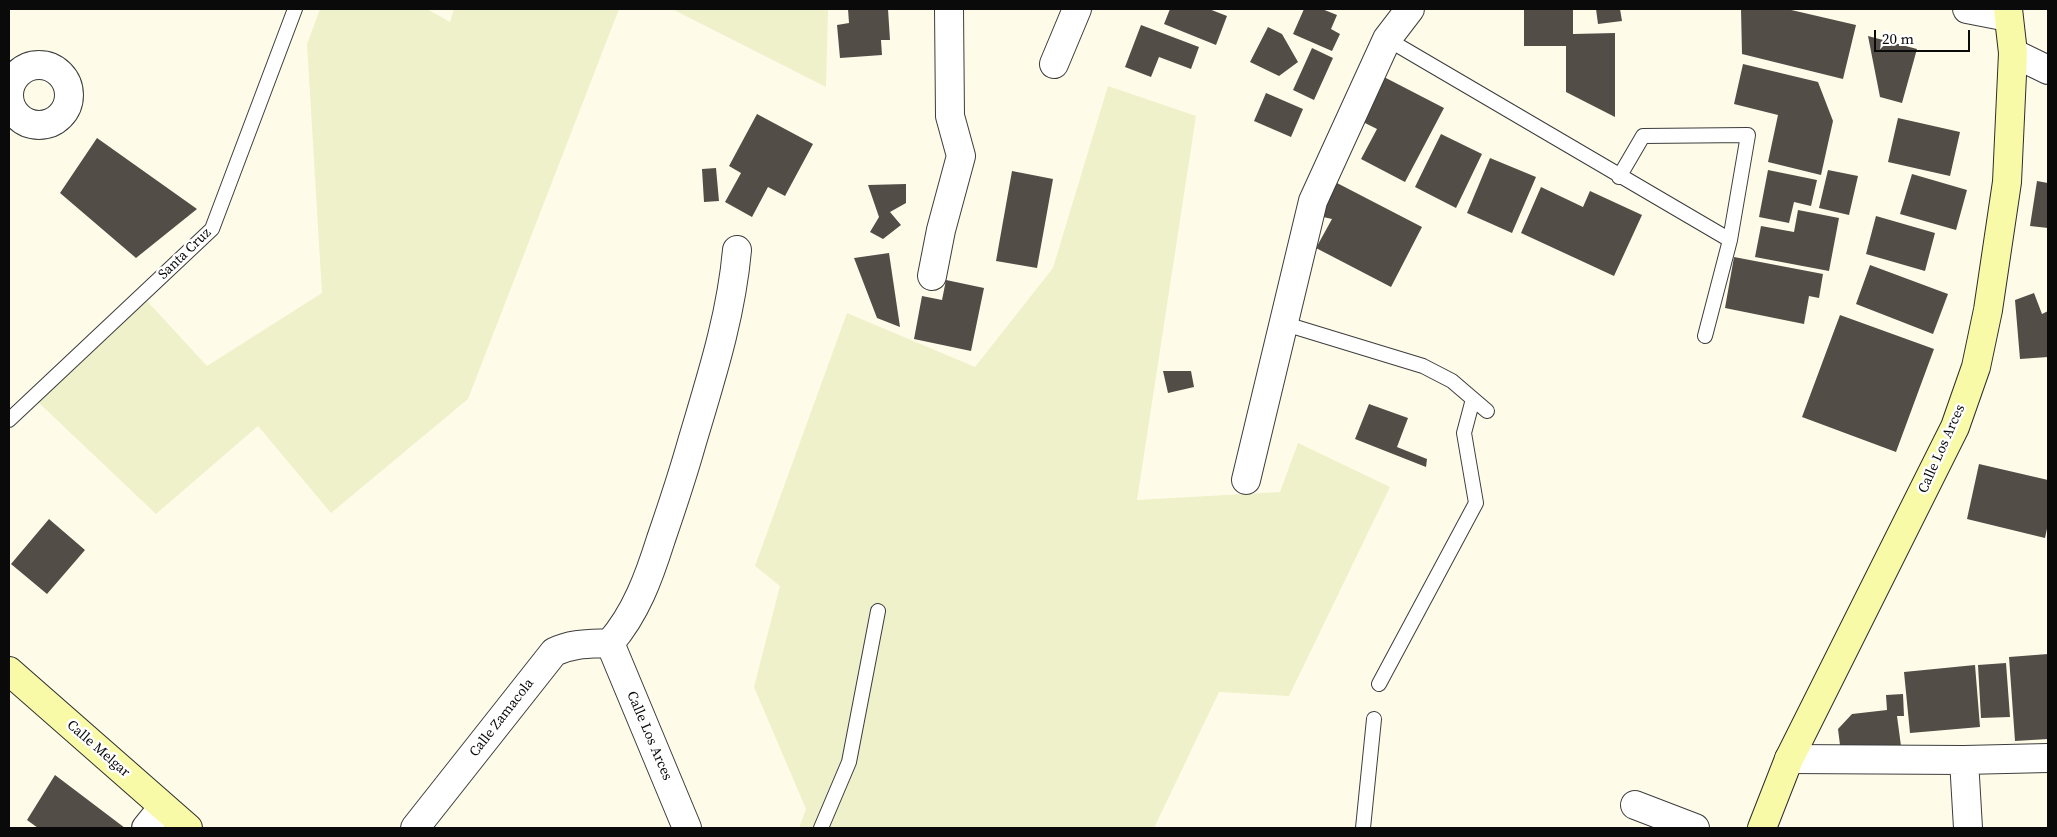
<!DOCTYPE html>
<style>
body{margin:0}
#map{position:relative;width:2057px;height:837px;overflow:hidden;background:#fefce8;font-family:"Source Serif 4",serif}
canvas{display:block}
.frame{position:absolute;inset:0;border:10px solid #0a0a0a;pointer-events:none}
.scale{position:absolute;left:1874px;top:30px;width:96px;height:22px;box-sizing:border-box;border:2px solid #0a0a0a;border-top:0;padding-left:6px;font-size:15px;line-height:18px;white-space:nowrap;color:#0a0a0a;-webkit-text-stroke:4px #fff;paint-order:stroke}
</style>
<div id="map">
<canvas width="2057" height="837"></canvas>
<div class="frame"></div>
<div class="scale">20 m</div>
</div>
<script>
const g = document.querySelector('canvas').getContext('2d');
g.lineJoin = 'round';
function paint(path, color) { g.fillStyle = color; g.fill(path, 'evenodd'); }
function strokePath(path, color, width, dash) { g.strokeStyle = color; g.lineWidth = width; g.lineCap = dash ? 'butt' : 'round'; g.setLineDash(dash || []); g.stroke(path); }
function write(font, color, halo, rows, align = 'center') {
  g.font = font + ' "Source Serif 4",serif'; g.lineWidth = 5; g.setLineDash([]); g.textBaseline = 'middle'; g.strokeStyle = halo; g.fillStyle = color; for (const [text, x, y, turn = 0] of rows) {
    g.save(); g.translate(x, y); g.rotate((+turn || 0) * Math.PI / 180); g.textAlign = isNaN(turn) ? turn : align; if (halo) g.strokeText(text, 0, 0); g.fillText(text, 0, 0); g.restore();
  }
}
const farmland = new Path2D(`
 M320 9H427L450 22 454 9H619L468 399 331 513 258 426 156 514 38 402 147 301 207 366 322 293 307 44Z
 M672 9H828L826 87Z
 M1108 86 1196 116 1137 500 1280 492 1298 443 1390 487 1289 696 1219 692 1154 828H799L806 809 754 687 780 586 755 566 847 313 975 367 1053 268Z`);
const building = new Path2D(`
 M848 9H888L890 40H881L882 55 840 58 837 25 849 23Z
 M1170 9H1209L1227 16 1216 45 1164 24Z
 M1304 9H1322L1337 15 1331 29 1340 34 1332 51 1293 34Z
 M1524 9H1573V34L1615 33V117L1566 92V46H1524Z
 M1596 9H1620L1622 21 1598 24Z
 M1741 9H1787L1856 25 1843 79 1742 54Z
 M1141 25 1199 47 1191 69 1159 57 1151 77 1125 67Z
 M1268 27 1282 34 1298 62 1279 76 1250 62Z
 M1868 36 1917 49 1902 103 1880 97Z
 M1312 48 1333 58 1314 100 1293 90Z
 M1743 64 1818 82 1833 121 1821 175 1768 162 1778 115 1734 104Z
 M1384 77 1444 108 1405 182 1361 159 1377 129 1361 121Z
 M1266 93 1303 109 1291 137 1254 121Z
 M757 114 813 144 785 196 768 187 752 217 725 202 741 173 729 166Z
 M1898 118 1960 132 1950 176 1888 162Z
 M1441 134 1482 154 1456 208 1415 187Z
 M97 138 197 209 136 258 60 193Z
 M1490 158 1536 177 1512 233 1467 213Z
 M716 168 719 201 704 202 702 169Z
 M1768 170 1817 180 1811 206 1794 202 1789 223 1759 217Z
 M1828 170 1858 176 1849 215 1819 208Z
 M1012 171 1053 179 1037 268 996 261Z
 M1912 174 1967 190 1956 230 1900 214Z
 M2037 181 2048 183V228L2030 226Z
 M1337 183 1422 227 1391 287 1316 248 1332 219 1319 216Z
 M906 184V203L890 212 901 225 883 239 870 232 879 217 868 185Z
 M1541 187 1583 207 1590 191 1642 215 1614 276 1521 233Z
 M1798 210 1839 218 1829 271 1755 257 1761 226 1794 232Z
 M1876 216 1935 233 1925 271 1866 254Z
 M889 253 900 327 877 318 854 258Z
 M1734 257 1823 274 1819 298 1809 296 1804 324 1725 308Z
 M1870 265 1948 294 1933 334 1856 304Z
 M946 280 984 288 971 351 914 339 922 296 942 300Z
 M2034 293 2042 314 2048 311V357L2020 359 2015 300Z
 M1840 315 1934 349 1896 452 1802 417Z
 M1163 371H1191L1194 387 1168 393Z
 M1369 404 1408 418 1397 447 1427 459 1426 467 1355 439Z
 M1979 464 2048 480V524L2045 538 1967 519Z
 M49 519 85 550 47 594 11 564Z
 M2048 654V739L2015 741 2009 657Z
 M2006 663 2010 717 1981 718 1978 665Z
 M1975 665 1980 727 1910 733 1904 672Z
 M1903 694 1904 716H1897L1901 746 1841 753 1838 729 1852 714 1887 710 1886 695Z
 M55 775 125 828H38L27 820Z`);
const lane = new Path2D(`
 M1387 39 1730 240
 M1619 177 1643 136 1748 135 1730 240 1705 336
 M1282 323 1423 366 1452 381 1487 411
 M9 420 212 229 295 9
 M1379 684 1476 503 1464 433 1473 399
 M821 828 849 762 878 611
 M1363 828 1374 719`);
const street = new Path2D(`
 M1967 9 2008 17
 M2013 53 2048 70
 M1054 64 1077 9
 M9 95a30 30 0 1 1 60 0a30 30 0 1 1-60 0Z
 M932 276 941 230 961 156 950 116 949 9
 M1246 480 1313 201 1387 39 1410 9
 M610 643C636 613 649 577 661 539 672 507 683 474 692 442 711 378 731 317 737 250
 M610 643 687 828
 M1789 759 1964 760 2048 758
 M1964 760 1968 828
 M1635 805 1695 828
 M146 828 163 807
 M415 828 554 652C572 643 590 644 610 643`);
const secondary = new Path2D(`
 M9 671 188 828
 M1762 828 1789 759 1955 427 1976 367 1988 310 2007 182 2013 53 2008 9`);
const streetNames = [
 ["Santa Cruz",185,254,-44],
 ["Calle Los Arces",1942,449,-66],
 ["Calle Zamacola",502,718,-52],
 ["Calle Los Arces",649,736,67],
 ["Calle Melgar",98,749,41]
];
paint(farmland, '#eff1cb');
paint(building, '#524d47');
strokePath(lane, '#3d3d3d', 16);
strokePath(street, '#3d3d3d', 30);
strokePath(secondary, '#2c2c2c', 30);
strokePath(lane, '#fff', 14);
strokePath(street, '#fff', 28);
strokePath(secondary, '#f8faa7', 28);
write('14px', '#0a0a0a', '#fff', streetNames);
</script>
